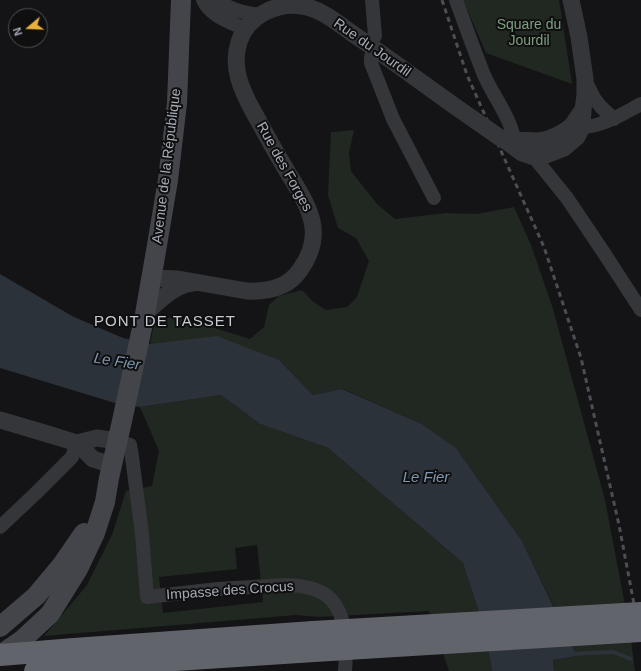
<!DOCTYPE html>
<meta charset="utf-8">
<style>
body{margin:0}
#map{position:relative;width:641px;height:671px;overflow:hidden;background:#141416;font-family:Helvetica,sans-serif}
canvas{display:block}
.north{position:absolute;left:8px;top:8px;width:40px;height:40px;box-sizing:border-box;background:#0f0f10;border:1px solid #4b4d52;border-radius:50%;rotate:251deg;font-size:11px;font-weight:700;line-height:16px;text-align:center;color:#a6abb5}
.north::after{content:'';display:block;margin:auto;width:14px;height:18px;background:#e8af3a;clip-path:polygon(50% 0,100% 100%,50% 72%,0 100%)}
</style>
<div id="map">
<canvas width="641" height="671"></canvas>
<div class="north">N</div>
</div>
<script>
const g = document.querySelector('canvas').getContext('2d');
g.lineJoin = 'round';
function paint(path, color) { g.fillStyle = color; g.fill(path, 'evenodd'); }
function strokePath(path, color, width, dash) { g.strokeStyle = color; g.lineWidth = width; g.lineCap = dash ? 'butt' : 'round'; g.setLineDash(dash || []); g.stroke(path); }
function write(font, color, halo, rows, align = 'center') {
  g.font = font + ' Helvetica,sans-serif'; g.lineWidth = 4; g.setLineDash([]); g.textBaseline = 'middle'; g.strokeStyle = halo; g.fillStyle = color; for (const [text, x, y, turn = 0] of rows) {
    g.save(); g.translate(x, y); g.rotate((+turn || 0) * Math.PI / 180); g.textAlign = isNaN(turn) ? turn : align; if (halo) g.strokeText(text, 0, 0); g.fillText(text, 0, 0); g.restore();
  }
}
const green = new Path2D(`
 M463 0H559L572 84 486 53Z
 M354 130 349 153 351 171 377 204 395 219 446 213 477 214 514 207 531 245 553 309 605 500 625 605 555 609 522 541 456 448 422 424 343 389 313 395 279 360 150 344 155 320 175 317 208 326 250 339 264 327 269 305 279 296 302 290 312 301 326 310 347 307 357 297 369 261 356 238 338 228 328 195 331 132Z
 M221 395 260 424 328 448 463 563 485 631 492 671H449L429 611 319 617 296 615 44 636 87 585 112 535 126 491 152 486 159 451 140 407ZM257 545 263 602 163 613 159 577 237 569 235 548Z
 M631 640 635 671H554L553 660 577 656 571 644Z`);
const water = new Path2D(`
 M0 274 72 316 123 338 150 344 217 336 279 360 313 395 342 389 422 424 456 448 522 541 577 656 553 660 554 671H492L485 631 463 563 328 448 260 424 221 395 140 407 115 403 0 368Z`);
const stream = new Path2D(`
 M571 654 613 652 631 659`);
const minor = new Path2D(`
 M203 0C210 16 230 22 245 29
 M218 0C229 10 245 13 259 15
 M456 0C465 25 474 50 484 75 494 98 515 123 515 148
 M370 44 375 36 372 0
 M375 49 371 57V63L393 119 434 198
 M585 80 594 98 601 107 614 119
 M573 125C576 126 579 127 582 127 602 127 624 113 641 104
 M535 149 534 157 567 198 602 250 641 310
 M117 441 130 445 132 457 142 534 147 597 218 589 286 585C322 586 340 597 345 634 346 647 346 659 345 671
 M0 527 35 494 72 457 77 443`);
const tertiary = new Path2D(`
 M506 141 522 153 534 157 546 155 564 148 577 137 582 127 583 110 585 95V79L579 37 571 0
 M506 141C517 139 527 141 537 141 548 141 566 132 573 124 576 120 579 115 582 111
 M151 278 178 279 247 291C267 292 288 288 300 270 329 230 305 202 284 166 273 148 263 129 253 111 241 89 231 67 239 42 248 15 279 0 307 7 324 11 339 24 353 34 395 62 435 93 476 121
 M145 314C155 304 170 289 184 285 187 284 191 283 194 283
 M0 420 51 435 77 443 93 459 112 465
 M77 443 97 438 117 441`);
const secondary = new Path2D(`
 M0 627 36 596 62 565 84 533
 M0 655 22 640 50 614 78 569 95 533 105 502 109 478 122 421 145 314 156 251 168 180 177 103 181 0`);
const motorway = new Path2D(`
 M74 649 313 632
 M35 671 130 663 314 651`);
const rail = new Path2D(`
 M442 0 467 75 544 247 581 358 619 525 641 641`);
const tertiaryBridge = new Path2D(`
 M476 121 499 137 506 141`);
const motorwayBridge = new Path2D(`
 M313 632 641 613
 M314 651 641 631
 M0 655 74 649`);
const parkNames = [
 ["Square du",529,25],
 ["Jourdil",529,41]
];
const streetNames = [
 ["Rue du Jourdil",372,48,35],
 ["Avenue de la République",167,166,-83],
 ["Rue des Forges",284,167,61],
 ["Impasse des Crocus",230,591,-4]
];
const neighbourhoodNames = [
 ["PONT DE TASSET",165,322]
];
const waterNames = [
 ["Le Fier",117,362,9],
 ["Le Fier",426,478]
];
paint(green, '#202821');
paint(water, '#2b3239');
strokePath(stream, '#2b3239', 4);
strokePath(minor, '#35363a', 14);
strokePath(tertiary, '#35363a', 17);
strokePath(secondary, '#43454a', 20);
strokePath(motorway, '#61646b', 22);
strokePath(rail, '#4c4e53', 3, [5, 4]);
strokePath(tertiaryBridge, '#35363a', 17);
strokePath(motorwayBridge, '#61646b', 22);
write('14px', '#7e9f81', '#0f0f10', parkNames);
write('14px', '#a6abb5', '#0f0f10', streetNames);
g.letterSpacing = '1px';
write('15px', '#c7cad1', '#0f0f10', neighbourhoodNames);
g.letterSpacing = '0px';
write('italic 15px', '#7f98af', '#0f0f10', waterNames);
</script>
